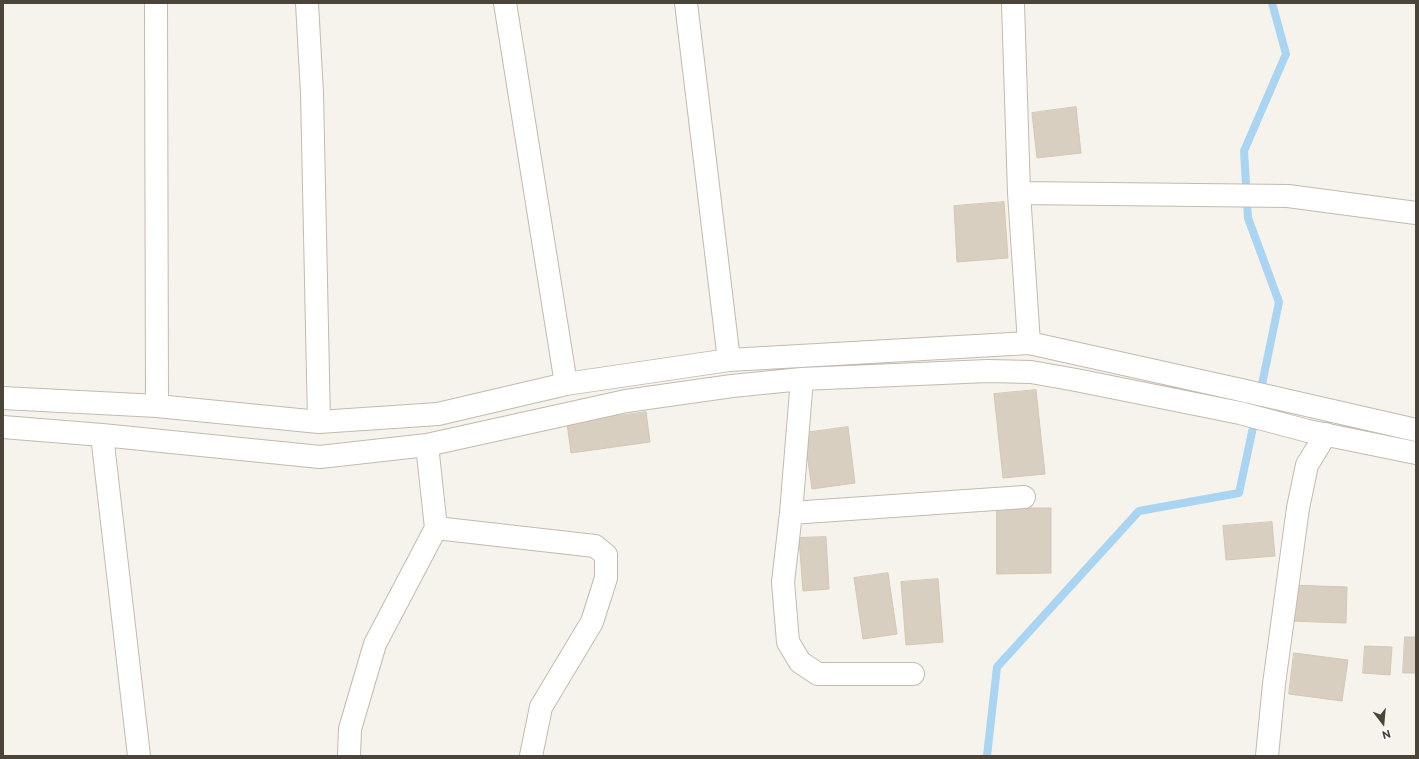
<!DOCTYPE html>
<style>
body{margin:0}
#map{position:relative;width:1419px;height:759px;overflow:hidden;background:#f6f3ec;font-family:Commissioner,sans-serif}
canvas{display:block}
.frame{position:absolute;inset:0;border:4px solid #4b4439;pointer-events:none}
.north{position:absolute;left:1363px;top:703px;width:40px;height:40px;-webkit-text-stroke:3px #fff;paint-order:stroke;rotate:164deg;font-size:11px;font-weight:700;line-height:16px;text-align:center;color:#4b4439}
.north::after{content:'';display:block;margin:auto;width:14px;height:18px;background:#4b4439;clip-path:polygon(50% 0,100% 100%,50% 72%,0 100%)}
</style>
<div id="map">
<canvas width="1419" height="759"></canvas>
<div class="frame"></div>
<div class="north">N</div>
</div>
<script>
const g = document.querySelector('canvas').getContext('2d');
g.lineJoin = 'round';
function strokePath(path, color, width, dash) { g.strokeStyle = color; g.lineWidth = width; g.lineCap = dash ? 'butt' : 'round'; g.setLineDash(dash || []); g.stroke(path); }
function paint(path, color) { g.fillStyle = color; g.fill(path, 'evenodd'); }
const stream = new Path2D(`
 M1260 394 1279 302 1248 218 1244 151 1286 54 1272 3
 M987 756 997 667 1139 511 1239 493 1255 418`);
const building = new Path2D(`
 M1076 107 1081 153 1037 158 1032 113Z
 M1004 202 1008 258 957 262 954 206Z
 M1036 390 1045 474 1003 478 994 394Z
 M646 412 650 442 571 453 567 423Z
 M848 427 855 483 812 489 804 433Z
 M997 508H1051V573L997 574Z
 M1272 522 1275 556 1226 560 1223 526Z
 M826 537 829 589 803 591 799 538Z
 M888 573 897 634 863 639 854 578Z
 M938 579 943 642 906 645 901 582Z
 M1290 585 1347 587 1346 623 1289 621Z
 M1405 637H1416V673H1403Z
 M1365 646 1392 647 1390 675 1363 673Z
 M1294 653 1348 660 1342 701 1289 694Z`);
const street = new Path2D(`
 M156 3 157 406
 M307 3 312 93 319 422
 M505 3 566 384
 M686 3 729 360
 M1013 3 1019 193 1029 343
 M1019 193 1288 196 1416 213
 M802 379 791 513 783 582 788 642 800 662 818 674H913
 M3 398 157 406 319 422 438 414 566 384 729 360 1029 343 1241 390 1416 430
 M3 427 102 435 320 457 427 445 626 401 732 386 802 379 988 371 1031 372 1076 380 1240 413 1308 431 1416 453
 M102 435 139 756
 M791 513 1024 497
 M436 528 595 546 606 555V578L592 622 541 707 531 756
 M349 756 350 729 375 644 436 528 427 445
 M1267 756 1274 684 1298 508 1307 465 1326 434`);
strokePath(stream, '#a9d4f2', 8);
paint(building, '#d8cfc1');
strokePath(building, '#d3c7b4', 1);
strokePath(street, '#c2bbae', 24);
strokePath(street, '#fff', 22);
</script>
